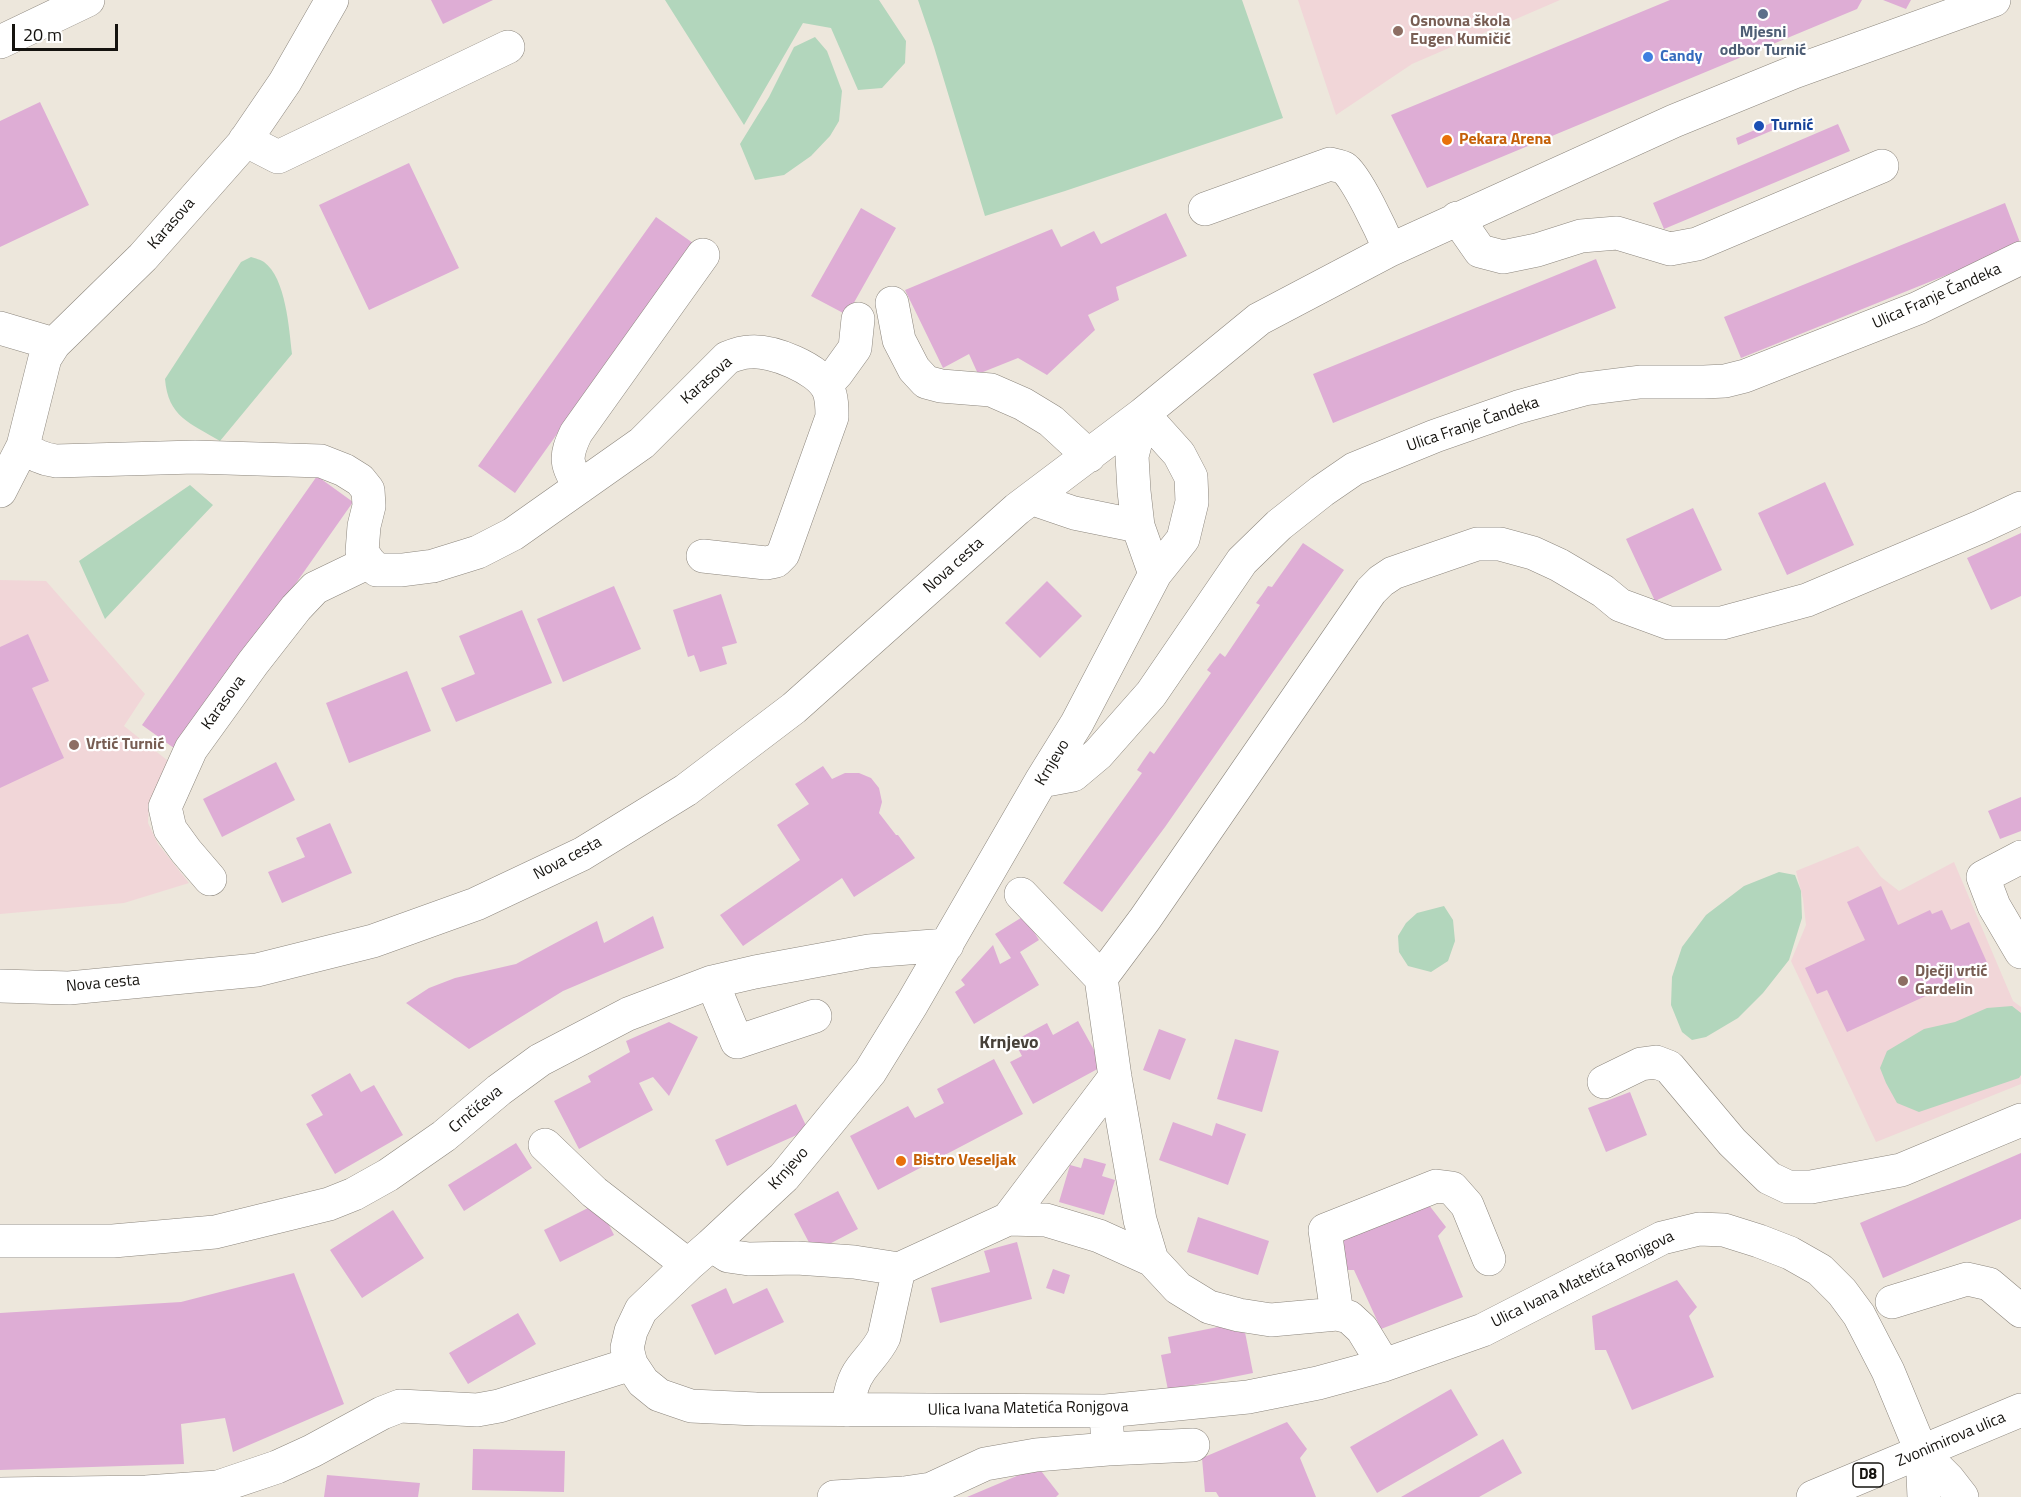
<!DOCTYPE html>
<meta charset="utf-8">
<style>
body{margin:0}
#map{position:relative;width:2021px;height:1497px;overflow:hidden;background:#ede7dc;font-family:"Titillium Web",sans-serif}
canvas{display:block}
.scale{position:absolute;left:12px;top:24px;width:106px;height:27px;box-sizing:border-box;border:3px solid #15130f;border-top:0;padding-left:8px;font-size:18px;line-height:21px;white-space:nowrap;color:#15130f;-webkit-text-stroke:4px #fff;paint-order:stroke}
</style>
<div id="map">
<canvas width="2021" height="1497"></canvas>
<div class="scale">20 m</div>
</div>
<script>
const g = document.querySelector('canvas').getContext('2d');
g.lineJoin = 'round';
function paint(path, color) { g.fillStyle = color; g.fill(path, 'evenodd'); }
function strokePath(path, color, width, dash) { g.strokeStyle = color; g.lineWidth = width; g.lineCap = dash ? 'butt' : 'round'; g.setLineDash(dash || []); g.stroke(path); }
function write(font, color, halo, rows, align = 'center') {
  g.font = font + ' "Titillium Web",sans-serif'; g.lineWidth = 4.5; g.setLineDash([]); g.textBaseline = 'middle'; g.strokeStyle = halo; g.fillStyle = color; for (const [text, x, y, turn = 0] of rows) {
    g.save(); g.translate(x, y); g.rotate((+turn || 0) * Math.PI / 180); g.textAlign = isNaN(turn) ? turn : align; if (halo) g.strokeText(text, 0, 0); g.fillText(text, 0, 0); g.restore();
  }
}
const education = new Path2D(`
 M1298 0H1560L1412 64 1336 115Z
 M0 580 46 581 145 694 124 726 172 764 149 806 148 823 158 844 189 883 124 903 0 914Z
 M1858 846 1881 877 1899 891 1954 862 2013 1001 2021 1007V1084L1876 1142 1791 961 1806 925 1803 899 1796 871Z`);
const green = new Path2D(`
 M665 0H879L906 41 905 63 882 88 858 90 831 28 803 23 744 125Z
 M918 0H1242L1283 118 1065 191 985 216 934 47Z
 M815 37 827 51 842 91 839 121 830 136 811 156 784 175 755 180 740 144 769 97 794 47Z
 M251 257C255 258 261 260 264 262 286 278 289 329 292 354L220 441C190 423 168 417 165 379L241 262Z
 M190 485 213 505 105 619 79 561Z
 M1779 872 1795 875 1801 891 1802 918 1789 960 1763 993 1738 1018 1706 1037 1692 1040 1682 1032 1671 1005 1672 977 1682 947 1706 915 1744 886Z
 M1444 906 1453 920 1455 941 1448 961 1431 972 1408 966 1399 952 1398 936 1406 923 1417 913Z
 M2012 1006 2021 1013V1075L2019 1078 1919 1112 1897 1103 1886 1083 1880 1068 1887 1051 1924 1029 1955 1022 1987 1008Z`);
const building = new Path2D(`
 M431 0H493L443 24Z
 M1670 0H1862L1857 9 1427 188 1391 115Z
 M1883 0H1911L1906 9Z
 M40 102 89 205 0 247V121Z
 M1776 121 1778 128 1738 145 1736 138Z
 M1838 124 1850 151 1664 229 1653 203Z
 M409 163 459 268 369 310 319 205Z
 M2005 203 2021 245 1741 358 1724 317Z
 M861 208 896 228 847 315 811 296Z
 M1166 213 1187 256 1116 287 1119 300 1088 315 1095 330 1047 375 1018 358 978 374 969 354 943 368 905 290 1052 229 1061 247 1094 231 1101 244Z
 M656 217 693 243 515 493 478 466Z
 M1596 259 1616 308 1333 423 1313 374Z
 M317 476 353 502 178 751 142 725Z
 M1825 482 1854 545 1787 575 1758 513Z
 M1693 508 1722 570 1655 601 1626 539Z
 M2021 533V596L1991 610 1967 558Z
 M1303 543 1344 570 1165 827 1102 912 1063 883 1142 773 1137 770 1143 761 1150 751 1154 754 1211 673 1207 670 1213 662 1220 653 1225 657 1260 605 1256 603 1262 595 1268 586 1272 587Z
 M1047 581 1082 616 1040 658 1005 623Z
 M614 586 641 649 563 682 537 619Z
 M721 594 737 643 722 647 727 664 700 672 694 655 688 657 673 610Z
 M522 610 552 683 456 722 441 688 475 674 459 636Z
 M28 634 49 681 32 688 64 758 0 788V647Z
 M407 671 431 731 349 763 326 703Z
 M276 762 295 800 222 837 203 799Z
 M823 766 832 779 845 773H859L871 778 879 788 882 802 879 813 896 835H898L915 858 854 897 842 878 743 946 720 915 800 860 777 825 809 804 795 784Z
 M2021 797V831L2000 839 1988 811Z
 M330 823 352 873 282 903 268 872 305 857 296 838Z
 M1881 886 1898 925 1930 910 1932 914 1942 910 1951 930 1969 922 1989 967 1847 1032 1827 990 1817 994 1805 968 1865 940 1847 902Z
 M653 916 664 948 563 991 469 1049 406 1003 429 988 455 978 516 964 597 921 604 943Z
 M1024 916 1039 940 1020 952 1039 985 974 1024 955 992 965 985 961 980 993 945 1000 964 1011 958 995 934Z
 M1078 1021 1103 1066 1033 1104 1010 1062 1022 1056 1014 1041 1047 1023 1053 1035Z
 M669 1022 698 1037 669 1096 653 1077 639 1083 653 1110 579 1149 554 1101 591 1082 588 1076 630 1052 626 1041Z
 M1159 1029 1186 1039 1170 1080 1143 1070Z
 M1235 1039 1279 1051 1262 1112 1217 1099Z
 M994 1059 1023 1114 878 1190 850 1136 908 1106 915 1118 944 1103 937 1089Z
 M350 1073 361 1092 374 1085 403 1135 335 1174 306 1124 323 1115 311 1095Z
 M1630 1092 1647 1135 1606 1152 1588 1108Z
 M796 1104 808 1130 727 1166 715 1140Z
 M1173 1122 1212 1136 1216 1123 1246 1134 1228 1185 1159 1160Z
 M516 1143 532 1168 464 1211 448 1185Z
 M2021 1153V1219L1883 1278 1860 1223Z
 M1084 1158 1106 1164 1102 1176 1115 1180 1104 1215 1059 1202 1070 1165 1081 1168Z
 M838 1191 858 1229 814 1252 794 1214Z
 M1425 1200 1446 1227 1438 1236 1463 1297 1381 1329 1354 1270H1344L1340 1236Z
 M598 1203 614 1235 560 1262 544 1230Z
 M393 1210 424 1258 362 1298 330 1250Z
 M1198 1217 1269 1241 1258 1275 1187 1252Z
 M1017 1242 1032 1299 940 1323 931 1288 990 1272 984 1251Z
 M1053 1269 1070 1275 1064 1294 1046 1288Z
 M294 1273 344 1404 233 1452 225 1418 181 1424 184 1464 0 1470V1313L181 1302Z
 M1677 1280 1697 1307 1689 1316 1714 1377 1632 1410 1606 1350H1595L1592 1316Z
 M726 1288 733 1304 767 1288 784 1322 715 1355 691 1305Z
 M518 1313 536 1344 468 1384 449 1353Z
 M1243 1322 1253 1373 1168 1390 1161 1355 1171 1353 1168 1337Z
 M1451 1389 1478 1435 1377 1493 1350 1447Z
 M1287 1422 1307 1449 1300 1458 1316 1497H1219L1216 1492H1205L1202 1458Z
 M1503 1439 1522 1473 1479 1497H1401Z
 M473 1449 565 1451 564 1492 472 1490Z
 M1038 1467 1059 1494 1056 1497H967Z
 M327 1475 420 1483 418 1497H324Z`);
const minor = new Path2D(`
 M0 42 88 0
 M245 140 278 157 508 47
 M1205 209 1330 164C1334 165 1341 166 1344 168 1356 175 1383 234 1390 250
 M1457 218 1480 251 1503 257 1537 250 1581 236 1617 233 1670 249 1697 244 1882 166
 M892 303 899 340 914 369 926 382 941 386 991 390 1023 404 1051 421 1089 456
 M0 328 54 344
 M826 385 837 373 855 348 858 319
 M1143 414 1179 454 1191 477 1192 502 1183 539 1155 574 1077 723 1041 781 912 1004 870 1072 784 1177 711 1245 688 1265 641 1310 631 1331 627 1348 631 1364 643 1382 659 1395 691 1406 756 1409 1106 1411 1248 1397 1318 1383 1384 1365 1483 1330 1662 1238 1699 1229 1724 1230 1759 1241 1790 1253 1820 1270 1842 1292 1859 1315 1888 1371 1922 1453 1924 1497
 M1143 414 1132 456 1134 491 1138 526 1155 574
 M23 446C33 455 42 459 56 461L195 457 321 461 344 470 360 480 368 490 369 506 364 526 362 552 369 562 377 570H402L433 566 478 552 513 534 642 443 727 358C734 355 741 352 750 352 772 350 818 368 828 389 832 397 832 408 832 417L783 554 776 561 766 563 703 556
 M580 487C566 464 564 458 576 433L703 255
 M0 491 23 446 45 358 54 344 143 257 242 145 285 82 332 0
 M1033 499 1074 513 1138 526
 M1041 781 1073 775 1098 754 1151 694 1242 561 1279 525 1322 491 1354 469 1435 436 1518 407 1584 389 1640 382H1704L1725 381 1745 376 1918 308 2021 258
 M2021 857 1983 877 1994 906 2021 952
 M210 879 186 851 170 829 165 807 191 749 253 663 296 608 315 588 369 562
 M1021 894 1101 978 1115 1077 1140 1220 1152 1260
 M1101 978 1145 919 1371 591 1381 581 1393 573 1477 544H1500L1533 553 1559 565 1603 591 1620 605 1669 623H1722L1807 600 1980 527 2021 508
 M712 982 737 1042 815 1016
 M0 986 69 988 257 970 373 941 476 904 582 854 686 790 794 708 1017 509 1143 414 1259 319 1390 250 1674 121 1794 72 1994 0
 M1604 1082 1641 1064 1656 1062 1669 1067 1732 1142 1769 1178 1788 1187H1811L1901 1170 2021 1120
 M545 1145 594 1192 688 1265
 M1008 1219 1115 1077
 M0 1241H113L215 1232 329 1204 354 1194 388 1175 444 1136 499 1090 540 1060 628 1014 712 982 755 972 869 951 947 945
 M711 1245 728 1256 749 1259 797 1258 854 1262 899 1269
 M1892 1302 1967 1279 1989 1284 2021 1311
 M1337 1314 1325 1230 1436 1186 1452 1188 1467 1205 1489 1259
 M847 1410C850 1395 852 1381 861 1369 869 1358 878 1350 884 1337L899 1269 1008 1219 1046 1220 1099 1236 1152 1260 1178 1288 1209 1307 1239 1315 1271 1320 1337 1314 1349 1317 1362 1329 1384 1365
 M1108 1449 1193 1445
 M1922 1453 1948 1479 1962 1497
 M0 1494 146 1492 218 1487 277 1467 312 1451 382 1413 400 1406 477 1410 499 1406 631 1364
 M834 1497 904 1493 931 1489 985 1464 1036 1455 1108 1449 1106 1411`);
const major = new Path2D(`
 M1813 1497 2021 1410`);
const markers = [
 [1763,14,6,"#5c6f8a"],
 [1398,31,6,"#8d6e63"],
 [1648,57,6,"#3f7fe0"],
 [1759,126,6,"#1a4fb4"],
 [1447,140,6,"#e8710a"],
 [74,745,6,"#8d6e63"],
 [1903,981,6,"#8d6e63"],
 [901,1161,6,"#e8710a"]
];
const shields = [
 [1868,1475,30]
];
const shieldNames = [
 ["D8",1868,1475]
];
const educationNames = [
 ["Osnovna škola",1410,22],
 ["Eugen Kumičić",1410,40],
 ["Vrtić Turnić",86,745],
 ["Dječji vrtić",1915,972],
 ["Gardelin",1915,990]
];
const serviceNames = [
 ["Mjesni",1763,33],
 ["odbor Turnić",1763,51]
];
const shopNames = [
 ["Candy",1660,57]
];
const transitNames = [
 ["Turnić",1771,126]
];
const foodNames = [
 ["Pekara Arena",1459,140],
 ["Bistro Veseljak",913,1161]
];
const streetNames = [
 ["Karasova",172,224,-49],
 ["Ulica Franje Čandeka",1937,297,-24],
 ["Karasova",707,381,-42],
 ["Ulica Franje Čandeka",1473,425,-19],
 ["Nova cesta",954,566,-42],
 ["Karasova",224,703,-54],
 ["Krnjevo",1053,763,-59],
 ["Nova cesta",568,859,-28],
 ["Nova cesta",103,984,-5],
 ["Crnčićeva",476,1110,-40],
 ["Krnjevo",789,1169,-48],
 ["Ulica Ivana Matetića Ronjgova",1583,1280,-26],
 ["Ulica Ivana Matetića Ronjgova",1028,1409,-1],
 ["Zvonimirova ulica",1951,1440,-23]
];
const neighbourhoodNames = [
 ["Krnjevo",1009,1044]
];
paint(education, '#f1d6d8');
paint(green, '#b2d6bc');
paint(building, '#deadd5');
strokePath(minor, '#8c867d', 34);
strokePath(major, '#8c867d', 34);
strokePath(minor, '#fff', 33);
strokePath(major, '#fff', 33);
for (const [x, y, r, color] of markers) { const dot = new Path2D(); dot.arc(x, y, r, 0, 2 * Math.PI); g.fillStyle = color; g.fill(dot); strokePath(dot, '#fff', 2); }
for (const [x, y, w] of shields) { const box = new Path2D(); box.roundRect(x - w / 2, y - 12, w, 24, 4.5); g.fillStyle = '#fff'; g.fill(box); strokePath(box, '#15130f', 1.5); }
write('bold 15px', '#15130f', null, shieldNames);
write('bold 16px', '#785e54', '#fff', educationNames, 'left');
write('bold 16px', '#4e5e75', '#fff', serviceNames);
write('bold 16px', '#366cbe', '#fff', shopNames, 'left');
write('bold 16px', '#164399', '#fff', transitNames, 'left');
write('bold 16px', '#c56008', '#fff', foodNames, 'left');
write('16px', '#15130f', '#fff', streetNames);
write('bold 18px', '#474139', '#fff', neighbourhoodNames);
</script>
